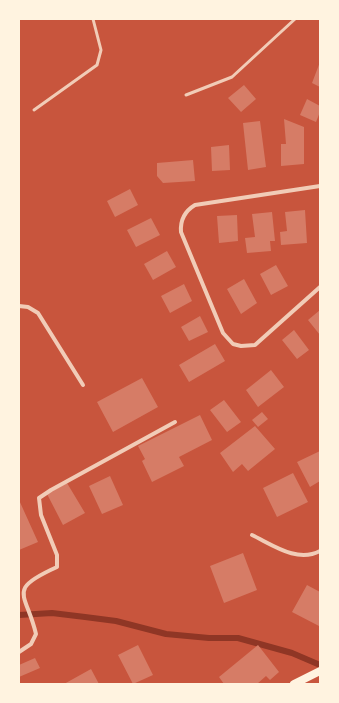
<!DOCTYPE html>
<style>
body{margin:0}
#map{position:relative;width:339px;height:703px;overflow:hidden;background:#c8553d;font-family:Barlow,sans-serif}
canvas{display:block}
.frame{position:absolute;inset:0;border:20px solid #fff3e0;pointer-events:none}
</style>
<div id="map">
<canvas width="339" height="703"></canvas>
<div class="frame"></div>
</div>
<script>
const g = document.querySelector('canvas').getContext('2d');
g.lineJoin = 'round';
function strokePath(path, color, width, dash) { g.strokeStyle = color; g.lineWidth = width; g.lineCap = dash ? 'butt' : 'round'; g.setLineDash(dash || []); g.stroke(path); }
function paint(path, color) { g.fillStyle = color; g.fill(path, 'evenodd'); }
const stream = new Path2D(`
 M19 615 52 613 85 617 116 621 166 634 209 638H238L292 653 320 665`);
const building = new Path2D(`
 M320 62V87L312 83Z
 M244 85 256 99 241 112 228 98Z
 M307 99 320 106V112L316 122 300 115Z
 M284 119 304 127V164L281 166V144H286Z
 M260 121 266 167 248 170 243 123Z
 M229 145 230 170 212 171 211 147Z
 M193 160 195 181 163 183 157 176V163Z
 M130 189 138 205 115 217 107 201Z
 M305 210 307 243 281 245 280 232 287 231 285 212Z
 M272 212 275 241H270L271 251 247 253 245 238 255 237 252 214Z
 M237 215 238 241 219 243 217 216Z
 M151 218 160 235 136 247 127 230Z
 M167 251 176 267 153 280 144 264Z
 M276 265 288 286 271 295 260 274Z
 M244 279 257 303 241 314 227 289Z
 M184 284 192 301 170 313 161 296Z
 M320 310V335L308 320Z
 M200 316 208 332 189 341 181 327Z
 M294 330 309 350 297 359 282 340Z
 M215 344 225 361 189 382 179 365Z
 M271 370 284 387 258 407 246 390Z
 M142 378 158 407 113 432 97 402Z
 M224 400 241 422 227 432 210 410Z
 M262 412 268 419 258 427 252 420Z
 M200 415 212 440 179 457 184 466 152 482 142 461 145 459 138 446Z
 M255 426 275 449 248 471 242 464 233 472 220 453Z
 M320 451V481L310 487 297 462Z
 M293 473 308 502 277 517 263 488Z
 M110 476 123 505 102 514 89 486Z
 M67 483 85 513 63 525 47 494Z
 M19 500 38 542 19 550Z
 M243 553 257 590 224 603 210 566Z
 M307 585 320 592 319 626 292 612Z
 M138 645 153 675 133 684 118 655Z
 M258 645 279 672 270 680 266 676 257 684 251 683 224 684 219 677Z
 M35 658 40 668 19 677V665Z
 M91 669 99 684H64Z`);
const service = new Path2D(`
 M186 95 232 77 295 19
 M34 110 97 65 101 50 93 19`);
const minor = new Path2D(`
 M320 186 195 205C185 211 180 219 181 232L223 333 233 344 241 346 255 345 320 287
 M19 306 28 307 38 313 83 385
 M252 535C273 545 297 563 320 551
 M19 652 31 644 36 634C26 592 6 590 57 567V555L41 515 39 498 51 490 175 422`);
const secondary = new Path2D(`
 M294 684 320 671`);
strokePath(stream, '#8f3625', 6);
paint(building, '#d67c66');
strokePath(service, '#f1ccb7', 3);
strokePath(minor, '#f1ccb7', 4);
strokePath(secondary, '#fff3e0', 8);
</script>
